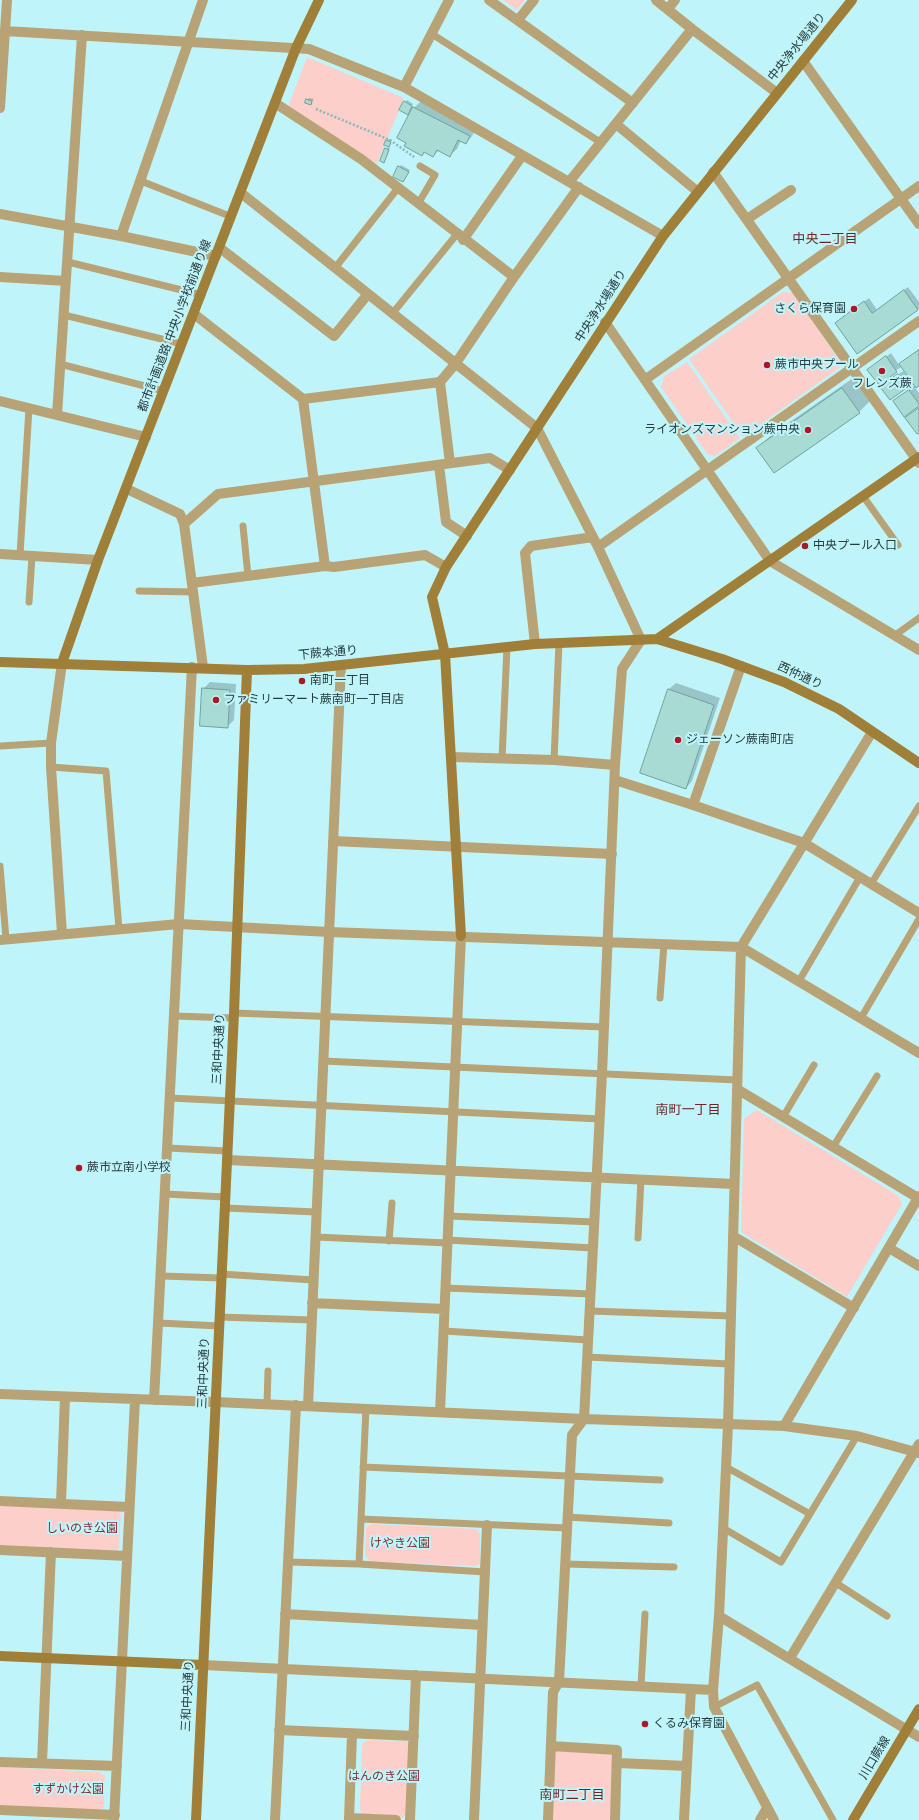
<!DOCTYPE html>
<meta charset="utf-8">
<style>
body{margin:0}
canvas{display:block;background:#bff5fa}
</style>
<canvas width="919" height="1820"></canvas>
<script>
const g = document.querySelector('canvas').getContext('2d');
g.lineJoin = 'round';
function paint(path, color) { g.fillStyle = color; g.fill(path, 'evenodd'); }
function strokePath(path, color, width, dash) { g.strokeStyle = color; g.lineWidth = width; g.lineCap = dash ? 'butt' : 'round'; g.setLineDash(dash || []); g.stroke(path); }
function write(font, color, halo, rows, align = 'center') {
  g.font = font + ' Arial,"Noto Sans JP",sans-serif'; g.lineWidth = 4; g.setLineDash([]); g.textBaseline = 'middle'; g.strokeStyle = halo; g.fillStyle = color; for (const [text, x, y, turn = 0] of rows) {
    g.save(); g.translate(x, y); g.rotate((+turn || 0) * Math.PI / 180); g.textAlign = isNaN(turn) ? turn : align; if (halo) g.strokeText(text, 0, 0); g.fillText(text, 0, 0); g.restore();
  }
}
const green = new Path2D(`
 M503 0H525L517 10Z
 M307 57 404 98 377 164 288 107Z
 M783 292 793 293 841 363 839 368 743 437 689 359Z
 M687 362 740 438 715 456 708 455 661 387 664 376Z
 M757 1110 899 1196 902 1204 847 1297 741 1232 744 1118Z
 M0 1505 117 1510 121 1514 119 1549 114 1551 0 1545Z
 M372 1524 476 1529 480 1533V1564L475 1566 371 1562 365 1556 366 1527Z
 M367 1740 406 1741 409 1744 407 1813 403 1817 363 1815 360 1810 362 1744Z
 M551 1746 617 1750 614 1820H548Z
 M0 1767 100 1772 105 1776 104 1808 99 1810 0 1806Z`);
const shadow = new Path2D(`
 M309 98 314 99 311 104 306 102Z
 M407 100 413 104 409 112 405 102Z
 M421 101 476 129 472 136 466 143 461 140 457 149 450 155 439 150 433 156 425 151 422 154 414 108Z
 M389 139 392 140 388 146 387 141Z
 M388 147 390 148 384 162 386 149Z
 M401 165 410 170 403 181 399 167Z
 M908 287 919 302V308L917 310 836 323 869 298 877 310Z
 M919 349V385L915 388 919 393V405L895 401 915 385 913 381 907 386 886 383 903 371 906 375 908 374 902 366 879 384 869 370 891 353 899 365Z
 M856 376 872 399 859 412 758 448 771 435Z
 M210 682 236 684 234 720 227 727 203 689Z
 M676 683 720 698 692 781 686 788 641 773 669 689Z`);
const building = new Path2D(`
 M306 99 312 101 311 105 305 103Z
 M404 101 412 106 408 115 399 110Z
 M413 107 470 136 466 144 458 140 450 157 437 150 433 157 424 152 422 156 404 146 406 143 397 138Z
 M386 140 391 142 389 147 384 145Z
 M385 148 389 150 384 163 380 161Z
 M398 166 409 172 403 182 393 177Z
 M904 290 918 310 857 354 835 323 864 301 872 313Z
 M919 350V386L916 388 899 364Z
 M886 356 897 372 879 385 867 370Z
 M898 374 908 387 890 400 880 387Z
 M842 388 860 413 774 473 756 448Z
 M909 390 919 404V406L904 417 893 401Z
 M919 408V433L917 434 905 418Z
 M202 688 230 690 228 728 200 726Z
 M668 689 714 705 686 789 640 773Z`);
const path = new Path2D(`
 M316 109 390 140 414 157`);
const lane = new Path2D(`
 M432 34 600 142
 M141 181 232 217
 M418 204 435 175 420 166
 M68 262 202 295
 M335 268 398 188
 M392 314 457 234
 M64 315 182 344
 M60 364 164 391
 M863 496 898 545
 M243 526 248 576
 M20 555 29 408
 M139 591 194 592
 M29 602 32 556
 M894 636 919 618
 M0 746 51 743
 M502 759 507 647
 M554 760 559 643
 M51 767 106 771 119 929
 M0 866 6 939
 M871 884 919 806
 M799 981 860 877
 M660 998 664 944
 M234 1013 604 1027
 M174 1016 233 1018
 M861 1018 919 919
 M323 1061 737 1080
 M170 1098 600 1119
 M783 1117 814 1065
 M833 1147 877 1076
 M168 1148 227 1151
 M165 1194 225 1197
 M225 1208 316 1212
 M448 1216 594 1222
 M316 1237 447 1243
 M638 1238 641 1179
 M447 1240 593 1248
 M389 1241 392 1203
 M221 1274 313 1280
 M162 1276 221 1278
 M445 1288 591 1294
 M590 1311 731 1316
 M219 1317 312 1320
 M159 1323 219 1326
 M444 1331 588 1340
 M587 1357 729 1364
 M267 1404 268 1371
 M363 1467 660 1480
 M726 1467 810 1514
 M567 1517 669 1523
 M361 1519 567 1528
 M723 1528 781 1562 857 1436
 M288 1562 359 1564 485 1572
 M359 1564 366 1408
 M565 1564 674 1567
 M836 1583 887 1616
 M641 1686 645 1614
 M714 1707 757 1685 833 1820`);
const street = new Path2D(`
 M489 0 633 103
 M656 0 692 29 777 93
 M668 9 675 0
 M518 20 534 0
 M5 31 309 49 404 87 663 236
 M803 61 919 224
 M404 87 449 0
 M275 103 361 159 514 277
 M0 108 7 0
 M616 124 698 192
 M713 172 919 463
 M569 182 692 29
 M241 193 537 428 598 547 641 640 622 669 615 765 602 1074 584 1419 572 1435 559 1682 553 1692 548 1820
 M0 214 121 236 216 256
 M747 219 791 190
 M121 236 203 0
 M463 240 522 156
 M220 248 334 336 367 295
 M0 277 66 281
 M194 314 303 399 440 382 456 363 514 277 579 187
 M605 322 770 561 919 650
 M646 379 919 186
 M440 382 450 463
 M303 399 325 566
 M0 401 146 437
 M57 415 82 35
 M439 465 446 522 467 536
 M127 489 180 514 184 524 203 667
 M184 524 218 494 490 458 510 470
 M598 547 919 321
 M0 554 98 560
 M192 583 325 566 334 567 425 555 446 567
 M535 644 525 553 531 546 593 537
 M452 757 554 760 615 765
 M615 780 693 805 804 843 919 913
 M693 805 741 666
 M333 841 612 854
 M62 934 51 767V743L62 663
 M0 940 179 924 329 932 741 947 919 1053
 M737 1089 918 1198
 M227 1160 734 1184
 M733 1236 854 1308
 M889 1248 919 1266
 M312 1303 444 1309
 M0 1394 216 1402 584 1419 784 1426 857 1436 919 1453
 M154 1400 192 667
 M308 1406 341 665
 M440 1412 461 936
 M784 1426 919 1196
 M0 1501 129 1507
 M61 1503 65 1397
 M0 1550 127 1556
 M285 1614 482 1625
 M719 1616 919 1737
 M790 1658 919 1444
 M203 1665 713 1690
 M279 1730 414 1736
 M551 1746 617 1750 615 1820
 M0 1762 117 1766
 M42 1763 51 1552
 M618 1763 687 1766
 M0 1810 115 1815
 M349 1818 396 1820
 M114 1820 135 1400
 M275 1820 296 1405
 M349 1820 352 1734
 M410 1820 416 1675
 M474 1820 487 1525
 M684 1820 691 1689
 M760 1820 767 1808
 M774 1820 714 1707 713 1690 719 1616 728 1425 741 947 872 732`);
const secondary = new Path2D(`
 M657 639 919 457
 M0 662 247 670 304 669 535 644 657 639 722 659 784 682 839 709 919 763
 M62 663 98 560 296 48 319 0
 M461 936 445 654 432 597 446 567 663 236 852 0
 M0 1656 203 1665
 M196 1820 234 1013 247 670
 M853 1820 919 1709`);
const markers = [
 [854,309,4,"#ac1724"],
 [767,365,4,"#ac1724"],
 [882,371,4,"#ac1724"],
 [808,430,4,"#ac1724"],
 [805,546,4,"#ac1724"],
 [302,681,4,"#ac1724"],
 [216,700,4,"#ac1724"],
 [678,740,4,"#ac1724"],
 [79,1168,4,"#ac1724"],
 [645,1724,4,"#ac1724"]
];
const streetNames = [
 ["中央浄水場通り",797,47,-51],
 ["中央浄水場通り",601,306,-57],
 ["都市計画道路 中央小学校前通り線",175,326,-69],
 ["下蕨本通り",328,653,-5],
 ["西仲通り",800,676,25],
 ["三和中央通り",219,1049,-87],
 ["三和中央通り",204,1373,-88],
 ["三和中央通り",188,1696,-87],
 ["川口蕨線",875,1758,-59]
];
const poiNames = [
 ["さくら保育園",846,309,"right"],
 ["蕨市中央プール",775,365],
 ["フレンズ蕨",882,384,"center"],
 ["ライオンズマンション蕨中央",800,430,"right"],
 ["中央プール入口",813,546],
 ["南町一丁目",310,681],
 ["ファミリーマート蕨南町一丁目店",224,700],
 ["ジェーソン蕨南町店",686,740],
 ["蕨市立南小学校",87,1168],
 ["くるみ保育園",653,1724]
];
const parkNames = [
 ["しいのき公園",82,1529],
 ["けやき公園",400,1544],
 ["はんのき公園",384,1777],
 ["すずかけ公園",68,1790]
];
const neighbourhoodNames = [
 ["中央二丁目",825,239],
 ["南町一丁目",688,1110],
 ["南町二丁目",572,1795]
];
paint(green, '#fdcfcb');
paint(shadow, '#0003');
paint(building, '#a8dbd3');
strokePath(building, '#70a29a', 1);
strokePath(path, '#8cb6ba', 2.5, [2, 2]);
strokePath(lane, '#b8a377', 7);
strokePath(street, '#b8a377', 10);
strokePath(secondary, '#a07f39', 10);
for (const [x, y, r, color] of markers) { const dot = new Path2D(); dot.arc(x, y, r, 0, 2 * Math.PI); g.fillStyle = color; g.fill(dot); strokePath(dot, '#bff5fa', 1.5); }
write('12px', '#273c3e', '#bff5fa', streetNames);
write('12px', '#273c3e', '#bff5fa', poiNames, 'left');
write('12px', '#81302f', '#bff5fa', parkNames);
write('13px', '#6c2625', '#bff5fa', neighbourhoodNames);
</script>
